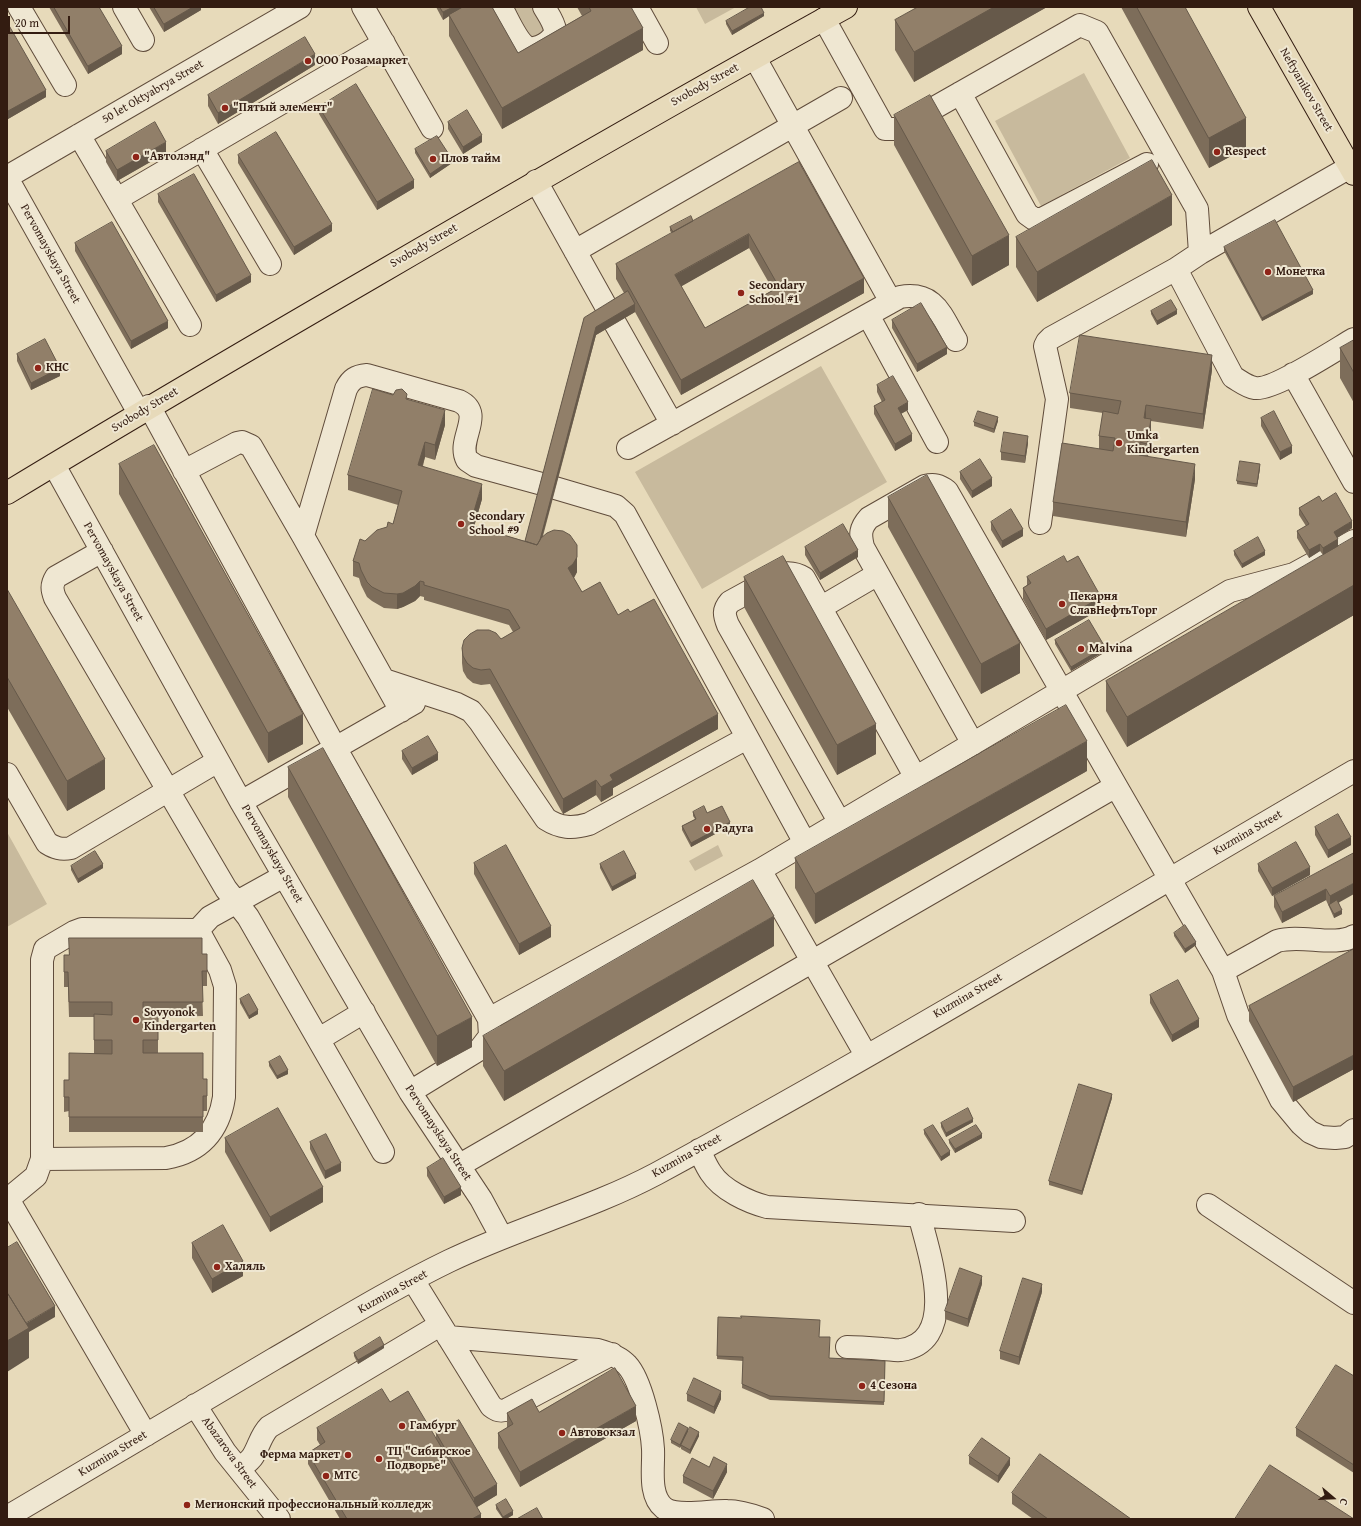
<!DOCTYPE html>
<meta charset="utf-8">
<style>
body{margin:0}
#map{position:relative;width:1361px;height:1526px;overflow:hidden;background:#e7daba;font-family:"Gentium Book Plus",serif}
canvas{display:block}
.frame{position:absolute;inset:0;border:8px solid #331c11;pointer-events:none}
.north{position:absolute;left:1313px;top:1478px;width:40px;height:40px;-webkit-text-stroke:3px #efe7d2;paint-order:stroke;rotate:109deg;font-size:11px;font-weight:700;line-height:16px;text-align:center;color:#331c11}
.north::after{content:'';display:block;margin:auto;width:14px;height:18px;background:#331c11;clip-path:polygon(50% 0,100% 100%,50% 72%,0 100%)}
.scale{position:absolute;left:8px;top:16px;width:62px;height:18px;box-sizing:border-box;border:2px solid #331c11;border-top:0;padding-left:5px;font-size:12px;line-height:14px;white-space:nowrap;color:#331c11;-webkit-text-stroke:3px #efe7d2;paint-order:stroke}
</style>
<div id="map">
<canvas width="1361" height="1526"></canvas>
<div class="frame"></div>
<div class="north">С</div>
<div class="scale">20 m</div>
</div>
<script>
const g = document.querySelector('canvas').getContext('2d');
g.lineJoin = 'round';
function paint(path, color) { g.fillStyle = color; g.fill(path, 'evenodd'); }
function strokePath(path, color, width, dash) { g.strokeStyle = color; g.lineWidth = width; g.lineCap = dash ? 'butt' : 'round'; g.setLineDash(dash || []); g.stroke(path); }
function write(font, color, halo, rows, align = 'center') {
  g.font = font + ' "Gentium Book Plus",serif'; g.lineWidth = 4; g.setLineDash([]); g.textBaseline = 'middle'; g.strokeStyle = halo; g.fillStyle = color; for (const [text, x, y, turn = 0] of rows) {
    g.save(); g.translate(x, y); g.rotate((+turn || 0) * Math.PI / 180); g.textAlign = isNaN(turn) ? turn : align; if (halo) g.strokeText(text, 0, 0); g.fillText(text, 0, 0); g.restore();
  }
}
const green = new Path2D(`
 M511 7H535L548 30 531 40Z
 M696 7H736L705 24Z
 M1084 73 1130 158 1041 206 995 121Z
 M821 366 887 482 702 589 635 472Z
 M7 832 47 904 7 927Z
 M718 845 723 856 695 871 689 861Z`);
const minor = new Path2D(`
 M19 7 65 85
 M124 7 143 40
 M363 7 432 128
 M501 7C507 17 517 42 527 47 535 52 556 40 555 30 554 22 548 14 544 7
 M637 7 657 43
 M824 19 885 129H897L1080 25 1097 32 1197 209 1200 253 1176 269 1233 377C1240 381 1247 387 1255 388 1273 391 1335 350 1354 339
 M755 58 891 302
 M960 93 1027 214 1034 219H1042L1147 164
 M79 135 190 325
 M202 149 270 264
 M7 177 300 7
 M7 178 139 413
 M536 181 608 310
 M117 199 384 43
 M575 251 841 98
 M1200 253 1350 167
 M868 315 937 442
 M615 323 672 424
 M1293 374 1354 482
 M149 406 336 749 489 1019 490 1036 480 1049 410 1092
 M628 448 900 297C935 291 941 315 956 340
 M54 465 241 802 410 1092 481 1199 502 1238
 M184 471 237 443 242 442 251 446 303 536 401 711
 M555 488 616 506 625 514 805 843
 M1040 523 1057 399 1045 346 1047 342 1051 338 1176 269
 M303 536 346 389C351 379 356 376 367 375L459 401C486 414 456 439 467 460L476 466 542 484
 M102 551 56 577C51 585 52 590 55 598L226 889 248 917 383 1152
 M820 608 878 574
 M384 680 457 704 471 711 480 722 546 819C560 828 572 829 589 824L747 738
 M973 744 863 547C860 534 860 528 869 518L925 486C934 484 939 485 947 491L1116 786
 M7 774 47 843C55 848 61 850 71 848L218 761
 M241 802 414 703
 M840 823 728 625C724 615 723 610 730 602L781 574C790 572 796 573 804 578L916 778
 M760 870 866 1055
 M1223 971 1277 941C1301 934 1335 947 1354 936
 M489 1019 760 870 1230 591 1294 574 1354 541
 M319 1039 364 1012
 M699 1150C703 1158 706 1166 711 1173 722 1190 748 1202 767 1207L1014 1221
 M42 1159V960L45 949 74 932 82 929 198 930 210 917 284 876
 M460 1165 1116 786 1223 971 1238 1015 1281 1100 1301 1124 1310 1132 1321 1137 1335 1138 1345 1137 1354 1130
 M8 1199 146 1435
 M7 1200 36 1176 42 1159 166 1158C200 1152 219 1131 224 1097L225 986 220 970 198 930
 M1208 1205 1354 1303
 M413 1280 491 1406C497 1411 501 1412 508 1409L612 1354
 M448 1337 598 1350C609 1353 620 1357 627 1365 641 1380 652 1429 653 1449 654 1467 648 1495 664 1508 677 1518 711 1510 727 1511 739 1511 752 1515 763 1519
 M847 1347C859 1347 871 1348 883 1349 889 1349 896 1351 901 1350 961 1341 928 1251 919 1214
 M195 1405 225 1452 279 1519
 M239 1469C244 1465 250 1461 253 1456 259 1446 261 1435 269 1427L440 1325
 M7 1517C96 1464 185 1411 274 1359 331 1326 389 1290 449 1261 517 1228 590 1209 656 1174 892 1046 1122 906 1354 771`);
const major = new Path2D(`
 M1259 7 1354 174
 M7 493C129 419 252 347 376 275 532 184 688 94 846 7`);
const wall = new Path2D(`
 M49 7H99L122 54 88 74Z
 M149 7H201V10L164 32Z
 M436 7H492L518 53 582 16 577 7H631L643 50 502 129 449 36V16L443 20Z
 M918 7H1047L914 82 895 50V20Z
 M1121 7H1185L1246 148 1209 168Z
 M764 16 732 35 726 24V21Z
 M7 22 46 97 8 119 7 116Z
 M315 65 218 124 208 106V95Z
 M319 107 414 188 377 210 319 114Z
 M894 115 1009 265 972 286 894 145Z
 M448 122 482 142 463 154 448 129Z
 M415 149 452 163 430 178 415 153Z
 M106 151 166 153 117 181 106 162Z
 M238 155 332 231 294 255 238 163Z
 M799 162 864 293 681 395 635 312 596 335 543 536 577 572 574 578 582 592 618 615 718 729 613 788V795L601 802 596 795 563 814 490 684 481 685 473 683 467 678 463 671 462 663V648L501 639 513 632 509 625 424 600V597L420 596 415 601 403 607 397 609 384 608 372 601 367 597 361 585 359 578 353 576V561L365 541 387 527 393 524 398 505 348 490V475L407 399 445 425 435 460 425 457 423 466 482 499 474 527 525 541 584 318 624 293 616 279V264L672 233 670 231V227L693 221ZM749 248 773 290 705 328 681 286Z
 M158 194 251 282 216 302 158 202Z
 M1172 225 1037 302 1016 267V237Z
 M75 243 168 328 131 349 75 251Z
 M1224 247 1313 294 1262 321 1224 251Z
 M1151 311 1177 314 1157 325 1151 314Z
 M892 320 947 354 917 372 892 328Z
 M1354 340V403L1340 378V348Z
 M17 354 60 376 31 390 17 361Z
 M1212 370 1203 429 1151 421V434L1148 457 1195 479 1186 537 1053 516V502L1099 449V436L1103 413 1070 408V393Z
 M877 385 908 410 901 414 912 441 895 451 874 414V406L882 402 877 392Z
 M1261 418 1292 453 1280 460 1261 426Z
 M998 421 994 433 974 426V422Z
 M1028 443 1025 463 1001 460V452Z
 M119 464 303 744 268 763 119 494Z
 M1260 468 1257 487 1237 484V481Z
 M960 472 992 486 972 498 960 479Z
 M888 497 1020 673 981 694 888 527Z
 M1322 501 1352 528 1337 538 1338 547 1354 537V615L1127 747 1106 711V681L1323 555 1320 551 1309 558 1297 538V531L1306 526 1299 515V508Z
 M991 522 1023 536 1002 548 991 530Z
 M805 547 858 557 820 580 805 555Z
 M1234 551 1265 555 1242 568 1234 555Z
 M1067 562 1101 609 1046 640 1023 599V588L1027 585V577Z
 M744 577 876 754 837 775 744 607Z
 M7 589 105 789 67 811 7 707Z
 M1055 640 1105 651 1071 671 1055 644Z
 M402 751 438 760 412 775 402 759Z
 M288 767 472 1047 437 1066 288 797Z
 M1087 771 815 924 795 888V858Z
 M693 812 707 813 730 826 691 847 682 830V826L695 819 693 816Z
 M1315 827 1351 845 1328 858 1315 835Z
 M1354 853 1339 903 1342 914 1334 918 1326 900 1282 923 1274 907V896Z
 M474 863 551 937 519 955 474 874Z
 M600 864 636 878 612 891 600 868Z
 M1258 864 1310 875 1272 896 1258 871Z
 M71 866 103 868 78 883 71 870Z
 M1174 933 1196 945 1185 953 1174 936Z
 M774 946 504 1101 483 1066V1036Z
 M1354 949V1069L1293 1102 1249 1021V1006Z
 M207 954V986H202L203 1016 158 1017V1053L203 1079 207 1094V1111H203V1132H69V1111L64 1112V1097L69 1080 94 1054V1017H69L68 987H64V955Z
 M1150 995 1199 1027 1172 1042 1150 1003Z
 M240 999 258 1014 249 1019 240 1003Z
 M269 1062 288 1074 277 1079 269 1066Z
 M1112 1098 1082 1195 1049 1185V1181Z
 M973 1122 946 1137 941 1127V1123Z
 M924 1130 950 1155 941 1161 924 1134Z
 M225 1138 323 1202 270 1232 225 1152Z
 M982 1138 955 1153 949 1143V1140Z
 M310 1142 341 1171 325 1179 310 1149Z
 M427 1168 461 1195 444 1204 427 1176Z
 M192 1243 243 1276 212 1293 192 1258Z
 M982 1284 968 1327 945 1319V1311Z
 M1042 1292 1019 1365 1000 1359V1351Z
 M718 1317 819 1337 829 1358 885 1361 884 1405 770 1400 742 1388 743 1361 717 1359Z
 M384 1348 358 1364 354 1356V1353Z
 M1354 1376V1473L1296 1436V1428Z
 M687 1394 721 1399 714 1414 687 1401Z
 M390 1402 436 1438V1433L497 1495 477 1507 481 1519H340L308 1464V1453L320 1445 317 1440V1428Z
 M539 1412 636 1421 520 1487 498 1448V1433L507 1428V1413Z
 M688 1431 699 1436 690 1454 681 1449V1446L680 1448 671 1443V1440Z
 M969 1456 1010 1465 998 1483 969 1464Z
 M709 1467 727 1472 713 1499 683 1483V1476Z
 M1012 1493 1131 1519H1033L1012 1504Z
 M496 1505 513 1515 506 1519H503L496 1509Z`);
const shadedWall = new Path2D(`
 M193 7H201V10L164 32V24Z
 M453 7H467L449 15V16L443 20V12Z
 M994 7H1047L914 82V52Z
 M764 13V16L732 35V31Z
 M643 28V50L502 129V108Z
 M122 46V54L88 74V66Z
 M315 54V65L218 124V113Z
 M46 90V97L8 119V111Z
 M1246 118V148L1209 168V138Z
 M482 135V142L463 154V147Z
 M166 142V153L117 181V170Z
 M452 159V163L430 178V174Z
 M414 180V188L377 210V202Z
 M1172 195V225L1037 302V272Z
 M332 224V231L294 255V247Z
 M749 234V248L675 290V275Z
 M1009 235V265L972 286V256Z
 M251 275V282L216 302V295Z
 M864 278V293L681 395V380Z
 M1313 290V294L1262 321V318Z
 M635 304V312L596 335 536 560V552L596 327Z
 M1177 310V314L1157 325V321Z
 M168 321V328L131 349V341Z
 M947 347V354L917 372V364Z
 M1212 355V370L1203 429V414Z
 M60 368V376L31 390V383Z
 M908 402V410L898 415V408Z
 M1146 405V420L1144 418Z
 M445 410V425L435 460V445Z
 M998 417V421L994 433V429Z
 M1151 419V434L1147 458V444Z
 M912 434V441L895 451V444Z
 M1028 436V443L1025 463V456Z
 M425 442V457L418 480V465Z
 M1140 442V457L1139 455Z
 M1292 446V453L1280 460V452Z
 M1195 464V479L1186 537V522Z
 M1260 464V468L1257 487V484Z
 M992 478V486L972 498V491Z
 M482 484V499L470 540V525Z
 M1352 521V528L1334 540V532Z
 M1023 529V536L1002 548V541Z
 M1338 539V547L1323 555V548Z
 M1320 544V551L1309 558V550Z
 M858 550V557L820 580V573Z
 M1265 551V555L1242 568V564Z
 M577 557V572L573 579 568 568Z
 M420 581V596L415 601 403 607 397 609V594Z
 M1354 585V615L1127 747V717Z
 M1101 597V609L1046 640V629Z
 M1020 643V673L981 694V664Z
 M1105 647V651L1071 671V667Z
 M303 714V744L268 763V733Z
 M718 714V729L613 788V795L601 802V787L610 775Z
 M876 724V754L837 775V745Z
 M1087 741V771L815 924V894Z
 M438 753V760L412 775V768Z
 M105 759V789L67 811V781Z
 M596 780V795L563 814V799Z
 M730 822V826L691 847V843Z
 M1351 837V845L1328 858V850Z
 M103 864V868L78 883V879Z
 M1310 867V875L1272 896V888Z
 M636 874V878L612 891V887Z
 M1354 883V894L1331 907 1330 905V896Z
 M1326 889V900L1282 923V912Z
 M1342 910V914L1334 918V914Z
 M774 916V946L504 1101V1071Z
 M551 926V937L519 955V944Z
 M1196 942V945L1185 953V949Z
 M258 1010V1014L249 1019V1016Z
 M472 1017V1047L437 1066V1036Z
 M1199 1019V1027L1172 1042V1035Z
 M1354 1055V1069L1293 1102V1087Z
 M288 1070V1074L277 1079V1076Z
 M1112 1094V1098L1082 1195V1191Z
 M973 1119V1122L946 1137V1133Z
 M982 1134V1138L955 1153V1149Z
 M950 1151V1155L941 1161V1157Z
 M341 1163V1171L325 1179V1171Z
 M323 1187V1202L270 1232V1217Z
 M461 1187V1195L444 1204V1197Z
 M243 1261V1276L212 1293V1279Z
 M982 1276V1284L968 1327V1319Z
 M1042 1284V1292L1019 1365V1357Z
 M55 1306V1317L29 1332V1358L7 1372V1341L20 1327Z
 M384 1345V1348L358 1364V1360Z
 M721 1391V1399L714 1414V1407Z
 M636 1406V1421L520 1487V1472Z
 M688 1428V1432L680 1448V1445Z
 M699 1432V1436L690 1454V1450Z
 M1010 1458V1465L998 1483V1476Z
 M727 1464V1472L713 1499V1491Z
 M497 1484V1495L474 1509V1498Z
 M513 1511V1515L506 1519H503V1517Z
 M481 1514V1519H472Z`);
const building = new Path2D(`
 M54 7H99L122 46 88 66Z
 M154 7H193L164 24Z
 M440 7H453L443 12Z
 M463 7H492L518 53 591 11 589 7H631L643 28 502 108 449 15Z
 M750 7H761L764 13 732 31 726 21Z
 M918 7H994L914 52 895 20Z
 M1137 7H1185L1246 118 1209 138Z
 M7 22 46 90 8 111 7 109Z
 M305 37 315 54 218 113 208 95Z
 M356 84 414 180 377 202 319 107Z
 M930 95 1009 235 972 256 894 115Z
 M467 110 482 135 463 147 448 122Z
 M155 122 166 142 117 170 106 151Z
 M276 132 332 224 294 247 238 155Z
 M437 136 452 159 430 174 415 149Z
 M1152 160 1172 195 1037 272 1016 237Z
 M799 162 864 278 681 380 616 264ZM749 234 779 287 705 328 675 275Z
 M194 174 251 275 216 295 158 194Z
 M691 216 693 221 673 232 670 227Z
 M1275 220 1313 290 1262 318 1224 247Z
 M112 222 168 321 131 341 75 243Z
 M628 291 635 304 596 327 540 540 537 545 525 541 584 318Z
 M1171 300 1177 310 1157 321 1151 311Z
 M921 303 947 347 917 364 892 320Z
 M1080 335 1212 355 1203 414 1146 405 1144 418 1151 419 1147 444 1140 442 1139 455 1195 464 1186 522 1053 502 1062 443 1113 451 1115 438 1099 436 1103 411 1118 414 1121 401 1070 393Z
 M45 339 60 368 31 383 17 354Z
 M1354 340V373L1340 348Z
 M893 376 908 402 898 408 912 434 895 444 874 406 885 400 877 385Z
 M373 389 393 395 396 390 402 389 407 394 406 399 445 410 435 445 425 442 418 465 482 484 470 525 537 545 541 538 547 533 554 530 563 531 570 535 577 545V557L573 564 568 568 582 592 600 582 618 615 628 609 630 612 654 599 718 714 610 775 613 780 601 787 596 780 563 799 490 669 481 670 473 668 467 663 463 656 462 648 464 640 470 634 477 630H489L496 633 501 639 520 628 509 610 424 585V582L420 581 415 586 403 593 397 594 384 593 372 587 367 582 361 570 359 563 353 561 360 539 365 541 377 530 387 527 388 522 393 524 402 491 348 475Z
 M978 411 998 417 994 429 974 422Z
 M1274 411 1292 446 1280 452 1261 418Z
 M1004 432 1028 436 1025 456 1001 452Z
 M154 445 303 714 268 733 119 464Z
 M980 459 992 478 972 491 960 472Z
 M1240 461 1260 464 1257 484 1237 481Z
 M927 475 1020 643 981 664 888 497Z
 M1336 493 1352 521 1334 532 1338 539 1323 548 1320 544 1309 550 1297 531 1309 524 1299 508 1319 496 1322 501Z
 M1011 509 1023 529 1002 541 991 522Z
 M843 524 858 550 820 573 805 547Z
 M1258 537 1265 551 1242 564 1234 551Z
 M1354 537V585L1127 717 1106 681Z
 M783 556 876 724 837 745 744 577Z
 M1064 556 1067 562 1078 556 1101 597 1046 629 1023 588 1031 583 1027 577Z
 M7 589 105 759 67 781 7 677Z
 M1089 620 1105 647 1071 667 1055 640Z
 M1066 705 1087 741 815 894 795 858Z
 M428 736 438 753 412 768 402 751Z
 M323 748 472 1017 437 1036 288 767Z
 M704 806 707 813 722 806 730 822 691 843 682 826 696 819 693 812Z
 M1338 814 1351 837 1328 850 1315 827Z
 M1296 842 1310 867 1272 888 1258 864Z
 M506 845 551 926 519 944 474 863Z
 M95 851 103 864 78 879 71 866Z
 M624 851 636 874 612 887 600 864Z
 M1354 853V883L1330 896 1326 889 1282 912 1274 896Z
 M753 880 774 916 504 1071 483 1036Z
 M1337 900 1342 910 1334 914 1329 905Z
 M1185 925 1196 942 1185 949 1174 933Z
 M69 938H202V954H207V971H202L203 1002H143V1014H158V1040H143V1053H203V1079H207V1096H203V1117H69V1097H64V1080H69V1053L112 1054V1040H94V1014L112 1015V1002H69L68 972H64V955H69Z
 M1354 949V1055L1293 1087 1249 1006Z
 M1178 980 1199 1019 1172 1035 1150 995Z
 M249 994 258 1010 249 1016 240 999Z
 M280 1056 288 1070 277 1076 269 1062Z
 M1079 1084 1112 1094 1082 1191 1049 1181Z
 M278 1108 323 1187 270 1217 225 1138Z
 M968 1108 973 1119 946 1133 941 1123Z
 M933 1125 950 1151 941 1157 924 1130Z
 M976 1125 982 1134 955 1149 949 1140Z
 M326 1134 341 1163 325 1171 310 1142Z
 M443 1158 461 1187 444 1197 427 1168Z
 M223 1225 243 1261 212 1279 192 1243Z
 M17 1242 55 1306 26 1323 8 1294 7 1295V1248Z
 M960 1268 982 1276 968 1319 945 1311Z
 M1023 1278 1042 1284 1019 1357 1000 1351Z
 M8 1294 29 1328 7 1341V1295Z
 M741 1316 820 1320 819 1337H830L829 1358 885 1361 884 1402 770 1396 742 1384 743 1357 717 1356 718 1317 741 1318Z
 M380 1337 384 1345 358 1360 354 1353Z
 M1336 1365 1354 1376V1465L1296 1428Z
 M615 1368 636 1406 520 1472 498 1433 513 1424 507 1413 532 1399 539 1412Z
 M694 1378 721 1391 714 1407 687 1394Z
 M382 1389 390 1402 408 1391 481 1514 472 1519H347L308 1453 325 1442 317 1428Z
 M459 1420 497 1484 474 1498 436 1433Z
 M679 1423 688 1428 680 1445 671 1440Z
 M690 1427 699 1432 690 1450 681 1445Z
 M982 1438 1010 1458 998 1476 969 1456Z
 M1040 1454 1131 1519H1048L1012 1493Z
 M714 1457 727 1464 713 1491 683 1476 692 1458 709 1467Z
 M1270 1465 1354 1519H1235Z
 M506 1499 513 1511 503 1517 496 1505Z
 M537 1508 543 1519H517Z`);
const markers = [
 [308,61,4,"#8f2418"],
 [225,108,4,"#8f2418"],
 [1217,152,4,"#8f2418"],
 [136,157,4,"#8f2418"],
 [433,159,4,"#8f2418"],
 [1268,272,4,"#8f2418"],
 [741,293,4,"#8f2418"],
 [38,368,4,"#8f2418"],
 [1119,443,4,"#8f2418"],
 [461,524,4,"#8f2418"],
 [1062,604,4,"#8f2418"],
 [1081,649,4,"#8f2418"],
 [707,829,4,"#8f2418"],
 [136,1020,4,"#8f2418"],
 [217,1267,4,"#8f2418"],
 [862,1386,4,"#8f2418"],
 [402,1426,4,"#8f2418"],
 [562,1433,4,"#8f2418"],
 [348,1455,4,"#8f2418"],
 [379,1459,4,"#8f2418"],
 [326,1476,4,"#8f2418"],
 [187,1505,4,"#8f2418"]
];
const poiNames = [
 ["ООО Розамаркет",316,61],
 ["\"Пятый элемент\"",233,108],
 ["Respect",1225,152],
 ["\"Автолэнд\"",144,157],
 ["Плов тайм",441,159],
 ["Монетка",1276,272],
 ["Secondary",749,286],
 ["School #1",749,300],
 ["КНС",46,368],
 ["Umka",1127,436],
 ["Kindergarten",1127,450],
 ["Secondary",469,517],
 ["School #9",469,531],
 ["Пекарня",1070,597],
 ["СлавНефтьТорг",1070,611],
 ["Malvina",1089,649],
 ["Радуга",715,829],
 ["Sovyonok",144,1013],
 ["Kindergarten",144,1027],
 ["Халяль",225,1267],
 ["4 Сезона",870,1386],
 ["Гамбург",410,1426],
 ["Автовокзал",570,1433],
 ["ТЦ \"Сибирское",387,1452],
 ["Подворье\"",387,1466],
 ["Ферма маркет",340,1455,"right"],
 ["МТС",334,1476],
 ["Мегионский профессиональный колледж",195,1505]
];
const streetNames = [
 ["Svobody Street",705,85,-29],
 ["Neftyanikov Street",1306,90,60],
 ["50 let Oktyabrya Street",153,92,-30],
 ["Svobody Street",424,246,-30],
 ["Pervomayskaya Street",50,254,61],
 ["Svobody Street",145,410,-31],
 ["Pervomayskaya Street",113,572,61],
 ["Kuzmina Street",1248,833,-30],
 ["Pervomayskaya Street",272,854,60],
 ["Kuzmina Street",968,996,-30],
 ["Pervomayskaya Street",438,1133,57],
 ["Kuzmina Street",687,1156,-29],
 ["Kuzmina Street",393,1292,-29],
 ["Abazarova Street",229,1453,54],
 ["Kuzmina Street",113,1454,-31]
];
paint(green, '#c8ba9d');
strokePath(minor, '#604c3b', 24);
strokePath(major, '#331c11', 24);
strokePath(minor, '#efe7d2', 22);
strokePath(major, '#e7daba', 22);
paint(wall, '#7d6d5a');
paint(shadedWall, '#66594a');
paint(building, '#917f69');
strokePath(building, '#66594a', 1);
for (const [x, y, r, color] of markers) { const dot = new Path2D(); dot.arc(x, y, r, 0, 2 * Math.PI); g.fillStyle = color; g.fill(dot); strokePath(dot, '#efe7d2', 1.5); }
write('bold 12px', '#331c11', '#efe7d2', poiNames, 'left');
write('12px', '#331c11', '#efe7d2', streetNames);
</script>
